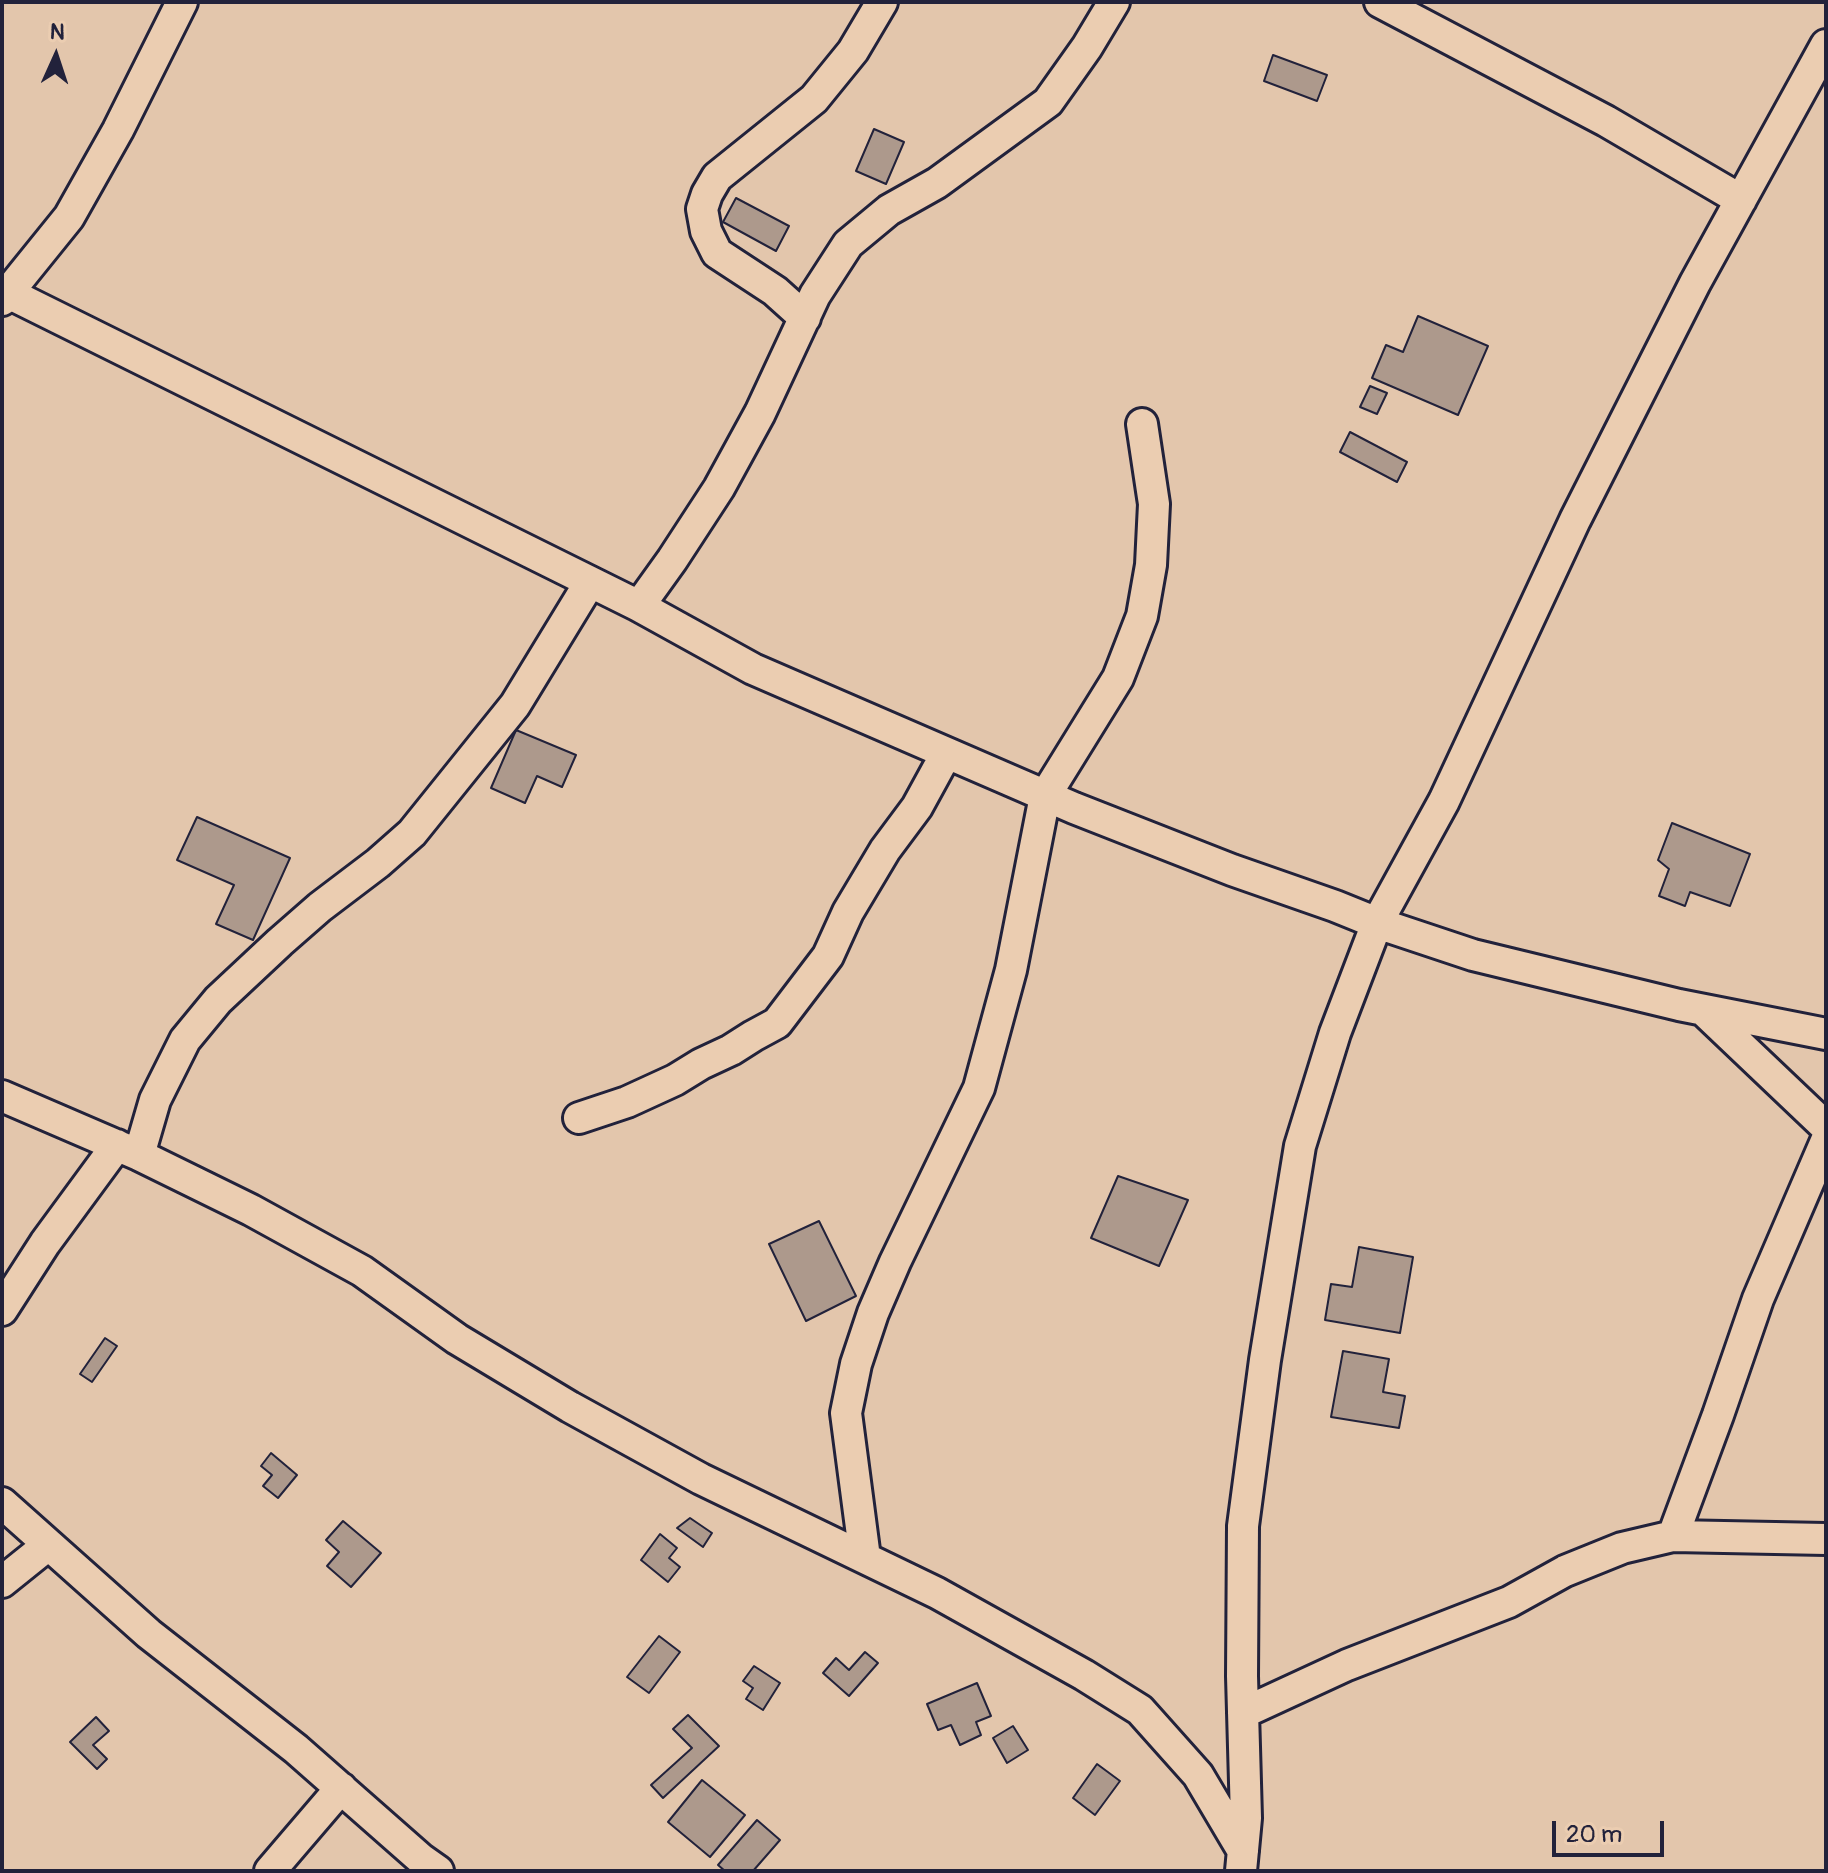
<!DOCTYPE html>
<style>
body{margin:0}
#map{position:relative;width:1828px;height:1873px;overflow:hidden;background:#e3c6ac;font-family:Pangolin,sans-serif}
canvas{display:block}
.frame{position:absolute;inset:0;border:4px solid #22223b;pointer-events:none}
.north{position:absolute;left:16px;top:16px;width:80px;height:80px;-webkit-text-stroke:6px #ebcdb1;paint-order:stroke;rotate:3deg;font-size:22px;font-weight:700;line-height:32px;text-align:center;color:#22223b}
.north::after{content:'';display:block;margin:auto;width:28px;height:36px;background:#22223b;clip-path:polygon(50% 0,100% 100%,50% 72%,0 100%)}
.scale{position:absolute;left:1552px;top:1821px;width:112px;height:36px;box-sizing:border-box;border:4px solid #22223b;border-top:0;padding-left:10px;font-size:24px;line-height:28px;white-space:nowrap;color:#22223b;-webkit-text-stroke:6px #ebcdb1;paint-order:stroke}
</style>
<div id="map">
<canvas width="1828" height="1873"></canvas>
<div class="frame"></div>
<div class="north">N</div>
<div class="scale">20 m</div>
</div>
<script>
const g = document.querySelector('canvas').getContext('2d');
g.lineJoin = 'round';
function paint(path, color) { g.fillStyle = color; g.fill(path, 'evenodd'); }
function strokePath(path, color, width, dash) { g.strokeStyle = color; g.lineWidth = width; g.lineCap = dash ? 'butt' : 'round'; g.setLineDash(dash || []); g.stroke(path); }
const building = new Path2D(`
 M1273 55 1327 75 1317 101 1264 81Z
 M874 129 904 142 886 184 856 171Z
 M736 198 789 226 776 251 723 222Z
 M1418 316 1488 346 1458 415 1372 378 1386 345 1403 352Z
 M1370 386 1387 393 1377 414 1360 407Z
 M1350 432 1407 462 1397 482 1340 452Z
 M516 730 576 755 562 787 537 776 525 803 491 788Z
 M197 817 290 858 253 940 216 924 234 885 177 860Z
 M1672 823 1750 854 1730 906 1690 892 1685 906 1659 896 1669 869 1658 860Z
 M1118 1176 1188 1200 1159 1266 1091 1238Z
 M819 1221 856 1296 806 1321 769 1244Z
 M1359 1247 1413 1257 1400 1333 1325 1320 1331 1284 1352 1287Z
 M105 1338 117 1346 92 1382 80 1374Z
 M1343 1351 1389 1359 1383 1392 1405 1396 1399 1428 1331 1417Z
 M271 1453 297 1475 278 1498 263 1486 272 1475 261 1466Z
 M690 1518 712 1533 703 1547 677 1528Z
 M343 1521 381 1553 351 1587 327 1566 339 1552 326 1540Z
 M660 1534 677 1548 669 1558 680 1567 668 1582 641 1560Z
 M659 1636 680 1652 649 1693 627 1677Z
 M865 1652 878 1663 849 1696 823 1673 836 1658 849 1670Z
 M754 1666 780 1683 763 1710 746 1699 753 1688 743 1681Z
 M977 1683 991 1716 976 1722 981 1735 960 1745 951 1725 938 1730 927 1704Z
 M688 1715 719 1746 663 1798 651 1785 692 1748 673 1729Z
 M96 1717 109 1731 93 1745 107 1759 97 1769 70 1742Z
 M1013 1726 1028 1750 1007 1763 993 1738Z
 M1097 1764 1120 1781 1095 1815 1073 1798Z
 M702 1780 745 1815 710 1857 668 1822Z
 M757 1820 780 1840 753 1871H725L718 1865Z`);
const street = new Path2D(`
 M1380 2 1606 121 1741 200
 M2 290 639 606 753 669 1074 808 1232 870 1335 906 1377 923 1473 955 1679 1005 1826 1034
 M2 300 69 217 118 130 182 2
 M805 318 775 291 717 253 706 231 702 209 707 194 717 177 814 99 853 51 882 2
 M639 606 672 560 719 488 760 413 815 295 848 244 889 210 937 183 1048 102 1087 47 1114 2
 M1703 1010 1826 1127
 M2 1096 139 1155 251 1210 362 1271 457 1339 570 1407 701 1479 937 1593 1084 1675 1140 1710 1198 1775 1243 1851
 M579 1118 627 1102 675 1080 701 1064 731 1050 753 1036 777 1023 828 956 848 912 885 850 917 807 946 754
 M139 1155 155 1100 185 1040 218 1000 280 942 320 907 378 863 412 833 515 705 590 582
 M2 1310 45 1243 117 1145
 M2 1503 149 1634 296 1749 421 1859 438 1871
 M1673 1536 1718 1415 1758 1299 1826 1141
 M865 1558 846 1413 856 1364 873 1313 895 1262 979 1088 1011 970 1045 796 1118 678 1142 616 1151 565 1154 504 1142 424
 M2 1582 48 1545
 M1243 1713 1347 1665 1509 1602 1565 1571 1622 1548 1673 1536 1826 1539
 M270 1871 341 1788
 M1241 1871 1246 1818 1242 1676 1243 1526 1265 1360 1300 1146 1335 1033 1377 923 1444 801 1575 520 1695 283 1826 45`);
paint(building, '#ad998c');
strokePath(building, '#22223b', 2);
strokePath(street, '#22223b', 36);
strokePath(street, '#ebcdb1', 30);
</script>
